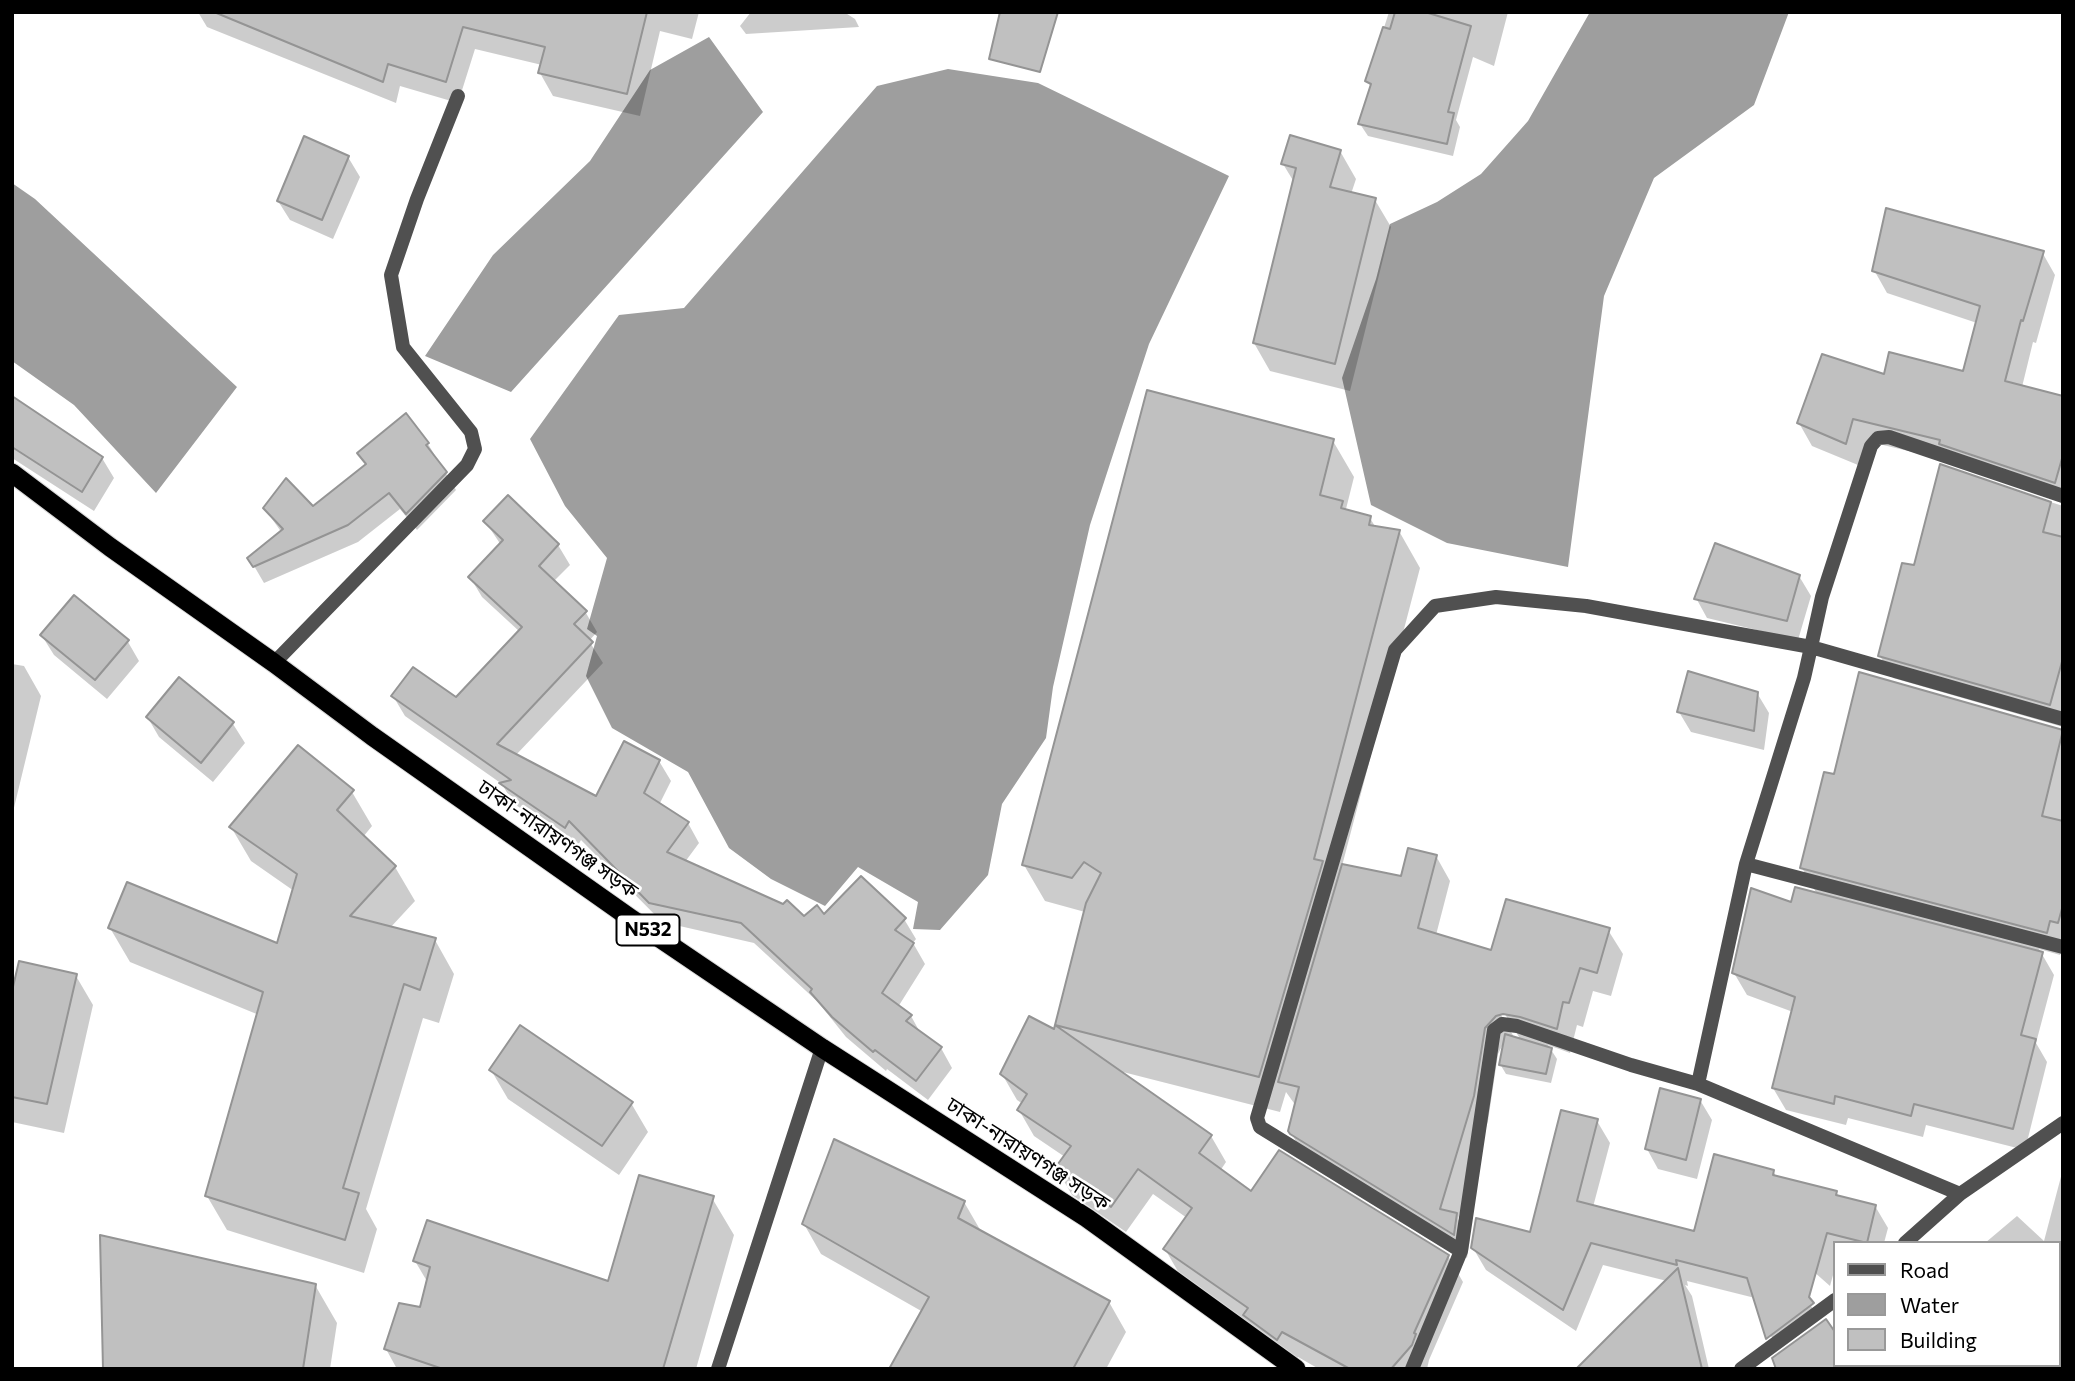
<!DOCTYPE html>
<meta charset="utf-8">
<style>
body{margin:0}
#map{position:relative;width:2075px;height:1381px;overflow:hidden;background:#fff;font-family:Commissioner,sans-serif}
canvas{display:block}
.frame{position:absolute;inset:0;border:14px solid #000;pointer-events:none}
.legend{position:absolute;left:1833px;top:1241px;width:228px;height:126px;box-sizing:border-box;background:#fff;border:2px solid #999;margin:0;padding:9px 12px;list-style:none;font-size:21px;color:#000}
.legend li{display:flex;align-items:center;gap:14px;height:35px}
.legend b{width:35px;border:2px solid #999}
</style>
<div id="map">
<canvas width="2075" height="1381"></canvas>
<div class="frame"></div>
<ul class="legend">
<li><b style="height:9px;background:#505050"></b>Road</li>
<li><b style="height:19px;background:#9e9e9e"></b>Water</li>
<li><b style="height:19px;background:#c0c0c0"></b>Building</li>
</ul>
</div>
<script>
const g = document.querySelector('canvas').getContext('2d');
g.lineJoin = 'round';
function paint(path, color) { g.fillStyle = color; g.fill(path, 'evenodd'); }
function strokePath(path, color, width, dash) { g.strokeStyle = color; g.lineWidth = width; g.lineCap = dash ? 'butt' : 'round'; g.setLineDash(dash || []); g.stroke(path); }
function write(font, color, halo, rows, align = 'center') {
  g.font = font + ' Commissioner,"Noto Sans Bengali",sans-serif'; g.lineWidth = 5; g.setLineDash([]); g.textBaseline = 'middle'; g.strokeStyle = halo; g.fillStyle = color; for (const [text, x, y, turn = 0] of rows) {
    g.save(); g.translate(x, y); g.rotate((+turn || 0) * Math.PI / 180); g.textAlign = isNaN(turn) ? turn : align; if (halo) g.strokeText(text, 0, 0); g.fillText(text, 0, 0); g.restore();
  }
}
const water = new Path2D(`
 M1590 12H1789L1754 105 1654 178 1604 296 1568 567 1447 543 1371 505 1342 378 1376 279 1390 224 1437 202 1481 174 1528 121Z
 M709 37 763 112 511 392 425 356 493 255 590 161 650 70Z
 M948 69 1038 83 1229 176 1149 344 1090 525 1053 687 1046 738 1002 804 988 875 940 930 913 929 918 902 858 867 825 906 771 879 729 848 688 772 612 728 586 676 597 636 587 629 607 558 565 506 530 439 619 315 684 308 877 86Z
 M12 183 35 199 237 387 156 493 74 405 12 361Z`);
const shadow = new Path2D(`
 M198 12H699L692 39 660 31 640 116 553 96 540 73 542 65 475 49 458 103 400 86 396 103 207 27Z
 M751 12H844L855 19 859 27 746 34 740 26Z
 M1389 12H1508L1494 66 1473 57 1456 120 1460 127 1453 156 1368 136 1360 124 1372 88 1367 81Z
 M1340 151 1356 179 1351 194 1375 200 1391 227 1350 391 1270 371 1254 343 1294 182 1283 164Z
 M348 157 360 177 333 239 290 220 278 201Z
 M2042 252 2055 275 2036 343 2033 342 2022 387 2063 397V503L1954 466 1951 461 1866 441 1858 465 1812 446 1799 423 1885 376 1964 373 1977 323 1887 293 1874 270Z
 M12 398 102 458 114 478 94 511 12 458Z
 M405 416 428 444 456 490 417 530 400 509 358 542 264 583 250 559 282 533 265 509 313 508 366 465 359 453Z
 M1333 441 1354 477 1346 509 1348 512 1370 518 1376 528 1399 531 1420 568 1342 866 1402 878 1436 856 1450 881 1436 935 1492 953 1608 930 1623 954 1611 996 1593 991 1583 1027 1577 1025 1570 1053 1548 1045 1557 1059 1551 1083 1506 1074 1500 1064 1503 1044 1498 1054 1488 1121 1458 1219 1470 1239 1467 1258 1306 1159 1290 1131 1296 1106 1286 1092 1280 1112 1119 1071 1211 1136 1226 1162 1220 1171 1252 1193 1448 1256 1463 1282 1429 1360 1427 1369H1319L1298 1357 1292 1365 1180 1275 1165 1249 1187 1218 1153 1194 1126 1232 1072 1195 1057 1169 1065 1157 1034 1136 1019 1110 1023 1104 1017 1100 1002 1074 1055 1032 1061 1031 1057 1025 1085 912 1045 901 1024 865ZM1500 1006 1519 1037H1514L1497 1008Z
 M1941 467 2063 506V727L1893 678 1880 656 1915 568Z
 M485 521 558 545 570 565 553 582 586 613 597 632 589 641 603 663 516 755 596 799 659 761 671 781 659 805 688 823 699 843 685 862 804 918 904 919 916 939 913 943 925 964 898 1007 911 1016 921 1034 941 1048 952 1068 928 1100 887 1069 886 1071 846 1037 818 1002 754 943 662 922 581 840 577 847 513 803 502 784 405 716 393 696 457 700 520 632 482 597 470 577 501 545Z
 M1799 576 1811 596 1798 640 1707 618 1696 598Z
 M74 597 128 642 139 661 107 699 54 655 42 636Z
 M12 664 24 666 41 696 12 816Z
 M180 679 233 724 245 743 213 782 159 737 148 718Z
 M1757 693 1769 713 1764 750 1691 732 1679 712Z
 M2063 730V949L2060 955 2039 949 2054 975 2036 1043 2047 1062 2025 1150 1926 1125 1923 1137 1848 1118 1846 1125 1786 1110 1773 1088 1793 1012 1747 995 1734 973 1792 904 1817 894 1802 868 1835 776Z
 M352 792 372 826 363 837 395 867 415 901 390 928 435 940 454 974 439 1023 423 1018 366 1209 377 1229 364 1273 227 1230 207 1196 259 1015 130 962 110 928 278 946 294 891 251 861 231 827Z
 M76 976 93 1005 64 1133 12 1122V999Z
 M491 1070 631 1103 648 1132 619 1175 508 1099Z
 M1700 1100 1712 1120 1697 1179 1658 1169 1647 1149Z
 M1597 1121 1610 1143 1593 1207 1696 1233 1773 1171 1777 1178 1836 1192 1839 1197 1875 1206 1888 1228 1884 1243H1835V1268L1830 1286 1805 1264 1804 1294 1817 1316 1775 1343 1763 1322 1755 1298 1687 1281 1688 1286 1685 1285 1692 1296 1709 1369H1578L1667 1281 1603 1265 1576 1331 1486 1270 1473 1248 1531 1234Z
 M2063 1169V1369H1945L1948 1365H2059V1243H1985L2017 1216 2044 1241Z
 M712 1198 734 1235 696 1369H397L386 1349 421 1309 428 1283 415 1261 609 1283Z
 M964 1202 982 1233 1109 1302 1126 1332 1106 1369H891L923 1312 821 1254 804 1224Z
 M315 1285 337 1323 330 1369H105Z
 M1825 1321 1835 1335V1365H1858L1861 1369H1773Z`);
const building = new Path2D(`
 M214 12H647L627 94 538 73 545 47 463 27 446 82 388 64 383 82Z
 M1000 12H1058L1040 72 989 59Z
 M1395 12H1425L1471 26 1448 112 1454 113 1447 144 1358 124 1371 84 1365 81 1383 27 1390 29Z
 M1290 135 1341 150 1330 187 1376 198 1335 364 1253 343 1296 168 1281 164Z
 M304 136 349 156 322 220 277 201Z
 M1886 208 2044 251 2023 321 2021 320 2005 381 2063 396V455L2055 483 1939 444 1940 440 1853 419 1846 444 1797 423 1822 354 1884 374 1889 352 1963 371 1980 306 1872 271Z
 M1147 390 1334 439 1320 495 1343 501 1341 508 1371 516 1369 525 1400 530 1314 859 1323 861 1259 1077 1055 1025 1086 903 1101 873 1084 862 1072 878 1022 865Z
 M12 396 103 457 82 492 12 447Z
 M406 413 429 443 426 445 447 472 406 514 389 493 348 525 253 567 247 558 283 529 263 508 286 478 313 506 366 464 357 453Z
 M1940 464 2051 502 2043 532 2063 537V658L2050 705 1878 656 1902 563 1914 565Z
 M508 495 559 544 539 566 587 611 574 624 593 642 497 744 596 796 624 741 660 760 644 793 689 822 667 852 783 904 787 900 804 916 817 905 824 914 861 876 906 918 895 930 914 943 882 993 912 1015 906 1021 942 1047 916 1081 875 1050 873 1052 832 1017 810 992 812 989 741 923 649 903 569 821 565 828 499 783 511 780 391 696 413 667 456 697 522 627 468 577 503 540 483 521Z
 M1715 543 1800 575 1787 621 1694 599Z
 M74 595 129 640 95 680 40 635Z
 M1688 671 1758 692 1754 731 1677 712Z
 M1859 672 2063 730 2042 816 2063 821V905L2058 923 2050 921 2047 933 1800 868 1824 772 1834 774Z
 M179 677 234 722 201 763 146 717Z
 M298 745 354 790 337 810 396 866 350 916 436 938 420 990 404 984 343 1188 359 1193 345 1240 205 1196 263 992 108 928 127 882 277 943 297 874 229 827Z
 M1408 848 1437 855 1418 928 1491 950 1506 899 1610 928 1597 973 1580 968 1569 1003 1563 1002 1557 1029 1520 1017 1503 1014 1496 1016 1485 1028 1474 1096 1440 1209 1457 1213 1454 1235 1290 1134 1288 1131 1299 1087 1278 1082 1342 864 1401 876Z
 M1795 887 2043 952 2021 1035 2036 1039 2013 1129 1914 1104 1911 1116 1835 1096 1834 1104 1772 1088 1795 997 1732 973 1751 888 1791 902Z
 M19 961 77 974 47 1104 12 1097V991Z
 M1029 1016 1054 1029 1055 1025 1212 1135 1199 1153 1251 1191 1279 1150 1449 1255 1414 1333 1416 1334 1412 1345 1391 1369H1350L1282 1332 1277 1340 1243 1315 1248 1308 1163 1249 1192 1208 1138 1169 1111 1207 1055 1168 1071 1146 1017 1110 1027 1094 1000 1074Z
 M520 1025 633 1102 602 1146 489 1070Z
 M1505 1034 1552 1048 1546 1074 1499 1065Z
 M1660 1088 1701 1099 1686 1160 1645 1149Z
 M1561 1110 1598 1119 1577 1201 1694 1231 1714 1154 1774 1170 1773 1175 1837 1191 1836 1195 1876 1205 1867 1243 1827 1233 1809 1297 1814 1303 1766 1339 1747 1278 1676 1260 1677 1265 1591 1243 1563 1310 1471 1248 1476 1218 1530 1232Z
 M834 1139 965 1201 958 1218 1110 1301 1073 1369H889L929 1297 802 1224Z
 M639 1175 714 1196 663 1369H443L384 1349 399 1303 420 1307 430 1267 413 1261 427 1220 608 1281Z
 M100 1235 316 1284 303 1369H103Z
 M1678 1268 1702 1369H1576L1619 1326Z
 M1826 1319 1835 1332V1369H1776L1772 1358Z`);
const minor = new Path2D(`
 M274 663 467 465 475 449 471 432 403 347 391 275 417 199 458 96
 M1746 864 2063 947
 M1698 1084 1960 1194 1905 1243
 M1960 1194 2063 1123
 M1461 1251 1260 1127 1257 1118 1395 650 1435 606 1496 597 1586 606 1811 647 1822 597 1871 446 1878 438 1889 437 2063 496
 M1913 1365 1917 1369
 M718 1369 822 1048
 M1412 1369 1461 1251 1494 1030 1502 1024 1517 1026 1631 1065 1698 1084 1746 864 1804 678 1811 647 2063 719
 M1741 1369 1835 1300`);
const trunk = new Path2D(`
 M12 473 110 547 274 663 372 736 630 918 822 1048 1087 1218 1296 1369`);
const shields = [
 [648,930,63]
];
const shieldNames = [
 ["N532",648,930]
];
const streetNames = [
 ["ঢাকা-নারায়ণগঞ্জ সড়ক",558,839,35],
 ["ঢাকা-নারায়ণগঞ্জ সড়ক",1028,1154,33]
];
paint(water, '#9e9e9e');
paint(shadow, '#0003');
paint(building, '#c0c0c0');
strokePath(building, '#949494', 2);
strokePath(trunk, '#dbdbdb', 21);
strokePath(minor, '#505050', 14);
strokePath(trunk, '#000', 19);
for (const [x, y, w] of shields) { const box = new Path2D(); box.roundRect(x - w / 2, y - 15.5, w, 31, 5); g.fillStyle = '#fff'; g.fill(box); strokePath(box, '#000', 2); }
write('bold 19px', '#000', null, shieldNames);
write('21px', '#000', '#fff', streetNames);
</script>
